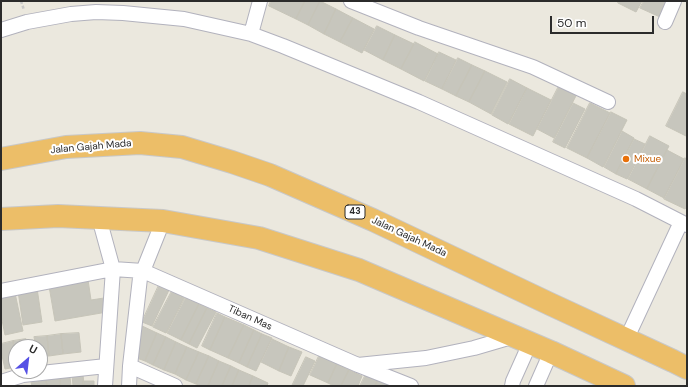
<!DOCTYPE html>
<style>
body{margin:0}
#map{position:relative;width:688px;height:387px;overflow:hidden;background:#ebe8de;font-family:"DM Sans",sans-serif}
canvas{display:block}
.frame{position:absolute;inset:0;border:2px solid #2b2b2b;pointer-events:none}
.north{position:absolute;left:8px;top:339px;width:40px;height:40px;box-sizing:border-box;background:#fff;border:1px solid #aaa;border-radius:50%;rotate:28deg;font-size:11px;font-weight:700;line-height:16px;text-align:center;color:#2b2b2b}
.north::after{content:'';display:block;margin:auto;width:14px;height:18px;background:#5651e5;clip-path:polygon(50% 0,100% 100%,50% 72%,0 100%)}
.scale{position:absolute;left:550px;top:16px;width:104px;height:18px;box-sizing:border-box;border:2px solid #2b2b2b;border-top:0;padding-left:5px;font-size:12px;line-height:14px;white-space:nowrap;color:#2b2b2b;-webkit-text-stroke:3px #fff;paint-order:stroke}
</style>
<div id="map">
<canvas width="688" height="387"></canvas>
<div class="frame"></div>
<div class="north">U</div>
<div class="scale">50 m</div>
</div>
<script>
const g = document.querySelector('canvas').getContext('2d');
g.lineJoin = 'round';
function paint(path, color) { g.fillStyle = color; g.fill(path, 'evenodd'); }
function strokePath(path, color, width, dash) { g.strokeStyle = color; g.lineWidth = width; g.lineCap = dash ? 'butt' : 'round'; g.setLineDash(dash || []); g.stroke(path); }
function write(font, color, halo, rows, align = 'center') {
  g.font = font + ' "DM Sans",sans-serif'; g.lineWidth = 4; g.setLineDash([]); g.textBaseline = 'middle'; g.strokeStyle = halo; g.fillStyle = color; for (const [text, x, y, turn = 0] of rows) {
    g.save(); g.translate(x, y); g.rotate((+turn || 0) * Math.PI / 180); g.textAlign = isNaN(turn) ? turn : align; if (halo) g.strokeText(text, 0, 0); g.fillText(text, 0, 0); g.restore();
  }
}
const building = new Path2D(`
 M271 1H305L296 19 269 6Z
 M305 1H320L308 25 296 19Z
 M320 1 336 9 324 34 308 25Z
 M619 1H642L636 12 618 3Z
 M644 1H668L660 17 640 8Z
 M336 9 353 18 340 42 324 34Z
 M353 18 374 29 362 53 340 42Z
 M377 26 395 35 383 60 364 50Z
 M395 35 414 44 401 69 383 60Z
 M415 42 438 54 424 81 401 69Z
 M439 52 456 60 442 89 425 81Z
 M458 58 472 65 456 96 442 89Z
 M472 65 485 71 469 102 456 96Z
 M485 71 507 82 491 114 469 102Z
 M510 79 527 88 508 124 492 115Z
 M560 84 578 92 554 138 537 129Z
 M527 88 551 100 533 136 509 124Z
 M683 92 687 94V134L686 136 666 126Z
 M573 103 585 109 565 148 553 142Z
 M590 103 610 113 587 158 567 148Z
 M611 112 627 120 603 167 587 158Z
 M622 131 634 138 616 174 604 167Z
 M650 136 669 146 647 189 628 179Z
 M634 139 645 144 627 179 616 174Z
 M667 150 684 159 664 198 647 189Z
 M685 158 687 159V206L685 209 664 199Z
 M88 280 91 300 104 298 107 312 55 321 49 286Z
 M159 285 169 290 152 326 142 322Z
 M37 288 42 322 23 325 18 291Z
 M172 291 184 298 166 333 153 327Z
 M15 293 23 331 5 335 1 315V296Z
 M186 297 199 304 181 340 167 333Z
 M199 304 207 308 189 344 181 340Z
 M207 308 216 312 197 348 189 344Z
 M217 313 225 317 210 350 202 346Z
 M225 317 244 325 228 358 210 350Z
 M140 325 157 333 145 361 134 357Z
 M244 325 254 330 239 363 228 358Z
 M254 330 262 334 247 367 239 363Z
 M79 333 81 352 63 354 61 334Z
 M157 333 166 337 153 365 145 361Z
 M61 334 63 354 49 356 47 336Z
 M262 334 272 338 256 371 247 367Z
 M47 336 49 356H40V347H36L34 337Z
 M166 337 176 342 164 370 153 365Z
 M26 339 28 347H16V358L13 341Z
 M272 339 289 347 279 371 261 362Z
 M13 341 16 358V367L5 369 1 351V344Z
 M176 342 187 347 175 374 164 370Z
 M187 347 199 352 186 380 175 374Z
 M289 347 302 352 291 376 279 371Z
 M199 352 209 356 196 384 186 380Z
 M209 356 219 361 208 386H201L196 384Z
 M319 356 337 364 328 383 310 375Z
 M306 357 315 361 303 386H292Z
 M219 361 231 366 222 386H208Z
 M337 364 349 370 341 386H334L328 383Z
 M231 366 239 370 232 386H222Z
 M239 370 253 376 249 386H232Z
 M349 370 362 376 358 386H341Z
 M367 372 379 378 375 386H360Z
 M83 374 84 386H73L72 375Z
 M253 376 268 383 267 386H249Z
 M70 377 71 386H60V378Z
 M60 378V386H47L46 380Z
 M379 378 396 386H375Z
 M46 380 47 386H32L31 382Z
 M83 381H94V386H84Z`);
const path = new Path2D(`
 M21 1 24 10`);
const street = new Path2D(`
 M351 1 419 28 533 67 608 102
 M665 22 674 1
 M1 30 27 22 71 14 96 12 123 13 184 19 251 34 283 46 419 102 636 199 687 225
 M251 34 260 1
 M99 218 113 269 105 386
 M1 291 113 269 143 271 358 365
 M626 340 681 222
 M130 366 175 386
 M1 382 23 375 106 366
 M129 386 130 366 140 278 143 271 163 221
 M411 386 358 365 426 358 474 348 515 336
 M512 386 513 381 530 343
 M536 386 551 352`);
const highway = new Path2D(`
 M1 159 66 147 140 143 182 147 232 162 270 175 373 220 550 304 673 361 687 368
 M1 219 58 216 163 221 259 238 359 270 551 352 624 386`);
const markers = [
 [626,159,4,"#e8710a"]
];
const shields = [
 [355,212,20]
];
const shieldNames = [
 ["43",355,212]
];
const streetNames = [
 ["Jalan Gajah Mada",91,147,-5],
 ["Jalan Gajah Mada",409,237,25],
 ["Tiban Mas",250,318,24]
];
const foodNames = [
 ["Mixue",634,159]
];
paint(building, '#c7c6bd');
strokePath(building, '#c6c4b8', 1);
strokePath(street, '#b2b2bd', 16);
strokePath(highway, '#c8c8c8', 24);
strokePath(path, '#c8c8c8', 2.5, [3, 2]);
strokePath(street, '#fff', 14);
strokePath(highway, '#ecbe68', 22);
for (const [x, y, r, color] of markers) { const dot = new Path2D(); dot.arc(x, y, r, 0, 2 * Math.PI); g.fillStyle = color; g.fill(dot); strokePath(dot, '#fff', 1.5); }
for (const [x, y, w] of shields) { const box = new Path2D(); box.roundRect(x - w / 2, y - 7, w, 14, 3); g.fillStyle = '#fff'; g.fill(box); strokePath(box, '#2b2b2b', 1); }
write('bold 9px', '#2b2b2b', null, shieldNames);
write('10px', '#2b2b2b', '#fff', streetNames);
write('10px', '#c56008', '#fff', foodNames, 'left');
</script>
